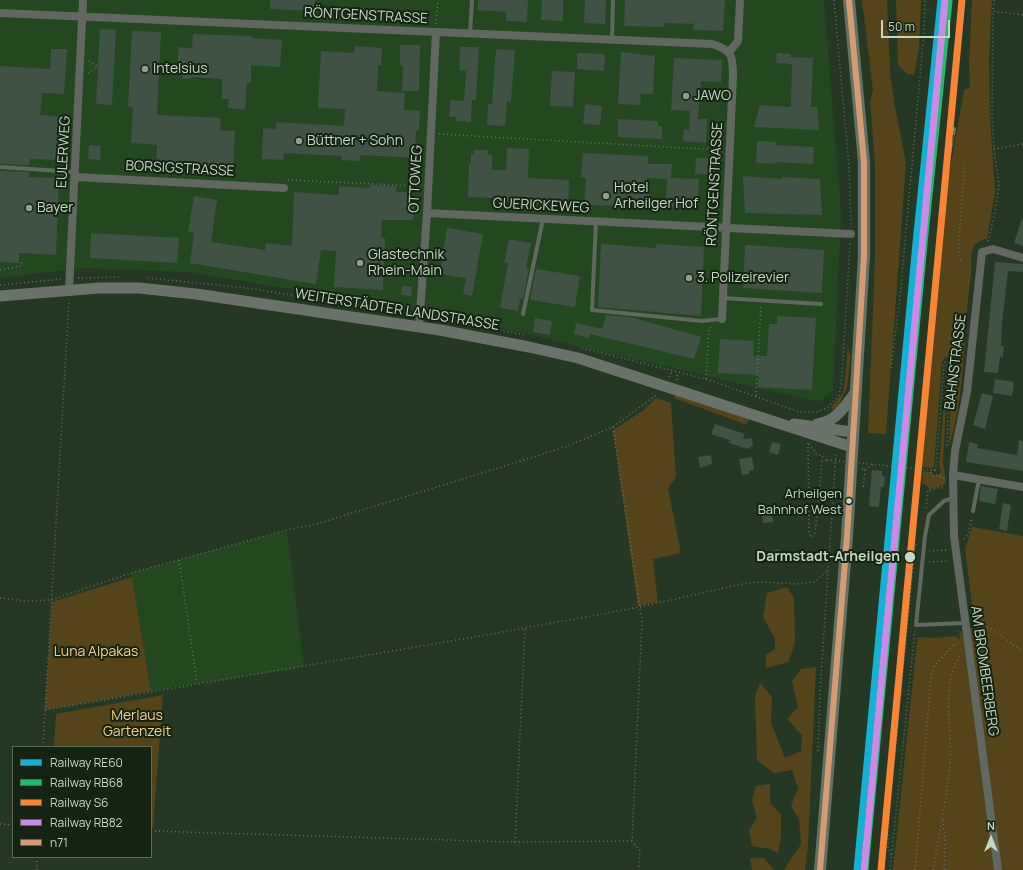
<!DOCTYPE html>
<meta charset="utf-8">
<style>
body{margin:0}
#map{position:relative;width:1023px;height:870px;overflow:hidden;background:#253823;font-family:Manrope,sans-serif}
canvas{display:block}
.legend{position:absolute;left:12px;top:746px;width:140px;height:112px;box-sizing:border-box;background:#142312;border:1px solid #5a6b58;margin:0;padding:5px 7px;list-style:none;font-size:12px;color:#c4d8c1}
.legend li{display:flex;align-items:center;gap:8px;height:20px}
.legend b{width:20px;border:1px solid #5a6b58}
.north{position:absolute;left:971px;top:818px;width:40px;height:40px;-webkit-text-stroke:3px #142312;paint-order:stroke;rotate:0deg;font-size:11px;font-weight:700;line-height:16px;text-align:center;color:#c4d8c1}
.north::after{content:'';display:block;margin:auto;width:14px;height:18px;background:#c4d8c1;clip-path:polygon(50% 0,100% 100%,50% 72%,0 100%)}
.scale{position:absolute;left:881px;top:20px;width:69px;height:18px;box-sizing:border-box;border:2px solid #c4d8c1;border-top:0;padding-left:5px;font-size:12px;line-height:14px;white-space:nowrap;color:#c4d8c1;-webkit-text-stroke:3px #142312;paint-order:stroke}
</style>
<div id="map">
<canvas width="1023" height="870"></canvas>
<ul class="legend">
<li><b style="height:5px;background:#13b2d5"></b>Railway RE60</li>
<li><b style="height:5px;background:#20bc6c"></b>Railway RB68</li>
<li><b style="height:5px;background:#f78534"></b>Railway S6</li>
<li><b style="height:5px;background:#ca8be6"></b>Railway RB82</li>
<li><b style="height:5px;background:#d39c74"></b>n71</li>
</ul>
<div class="north">N</div>
<div class="scale">50 m</div>
</div>
<script>
const g = document.querySelector('canvas').getContext('2d');
g.lineJoin = 'round';
function paint(path, color) { g.fillStyle = color; g.fill(path, 'evenodd'); }
function strokePath(path, color, width, dash) { g.strokeStyle = color; g.lineWidth = width; g.lineCap = dash ? 'butt' : 'round'; g.setLineDash(dash || []); g.stroke(path); }
function write(font, color, halo, rows, align = 'center') {
  g.font = font + ' Manrope,sans-serif'; g.lineWidth = 4; g.setLineDash([]); g.textBaseline = 'middle'; g.strokeStyle = halo; g.fillStyle = color; for (const [text, x, y, turn = 0] of rows) {
    g.save(); g.translate(x, y); g.rotate((+turn || 0) * Math.PI / 180); g.textAlign = isNaN(turn) ? turn : align; if (halo) g.strokeText(text, 0, 0); g.fillText(text, 0, 0); g.restore();
  }
}
const built = new Path2D(`
 M0 0H824L841 213 833 391 819 402 440 314 190 272 84 268 0 278Z
 M287 530 304 667 151 691 131 573Z`);
const green = new Path2D(`
 M862 0H887L890 71 894 102 906 163 886 434 868 433 875 258V163L870 101 873 90Z
 M896 0H921L919 49 914 75 907 74 898 65Z
 M972 0H992L989 59 990 116 995 192 987 239C981 240 975 242 973 249 970 257 972 267 971 276 962 333 967 391 949 446L952 362 951 359 946 357 942 361 934 466 932 468 920 467 948 181 964 90 970 87 969 64Z
 M848 345 849 353 851 354 847 387 835 413 831 407 843 393 845 381Z
 M947 364H948L943 463 946 482 942 486 930 489 925 484H922L923 471 931 472 934 475H938L941 472 939 466Z
 M676 394 749 418 747 425 674 398Z
 M656 398 671 403 676 477 668 489 681 553 653 559 658 602 638 606 613 430 644 410Z
 M972 527 1023 536V870H893L917 642 918 637 935 638 957 636 958 639H960L959 630 962 632 963 638 970 637 969 628H972L973 636H976L965 549Z
 M132 577 151 691 45 710 52 602Z
 M787 587 794 598 795 644 788 662 766 668V655L775 649V639L763 617 767 593Z
 M816 667 808 847 805 870H784L801 844 799 819 791 806 798 788 792 770 774 773 757 760 755 696 760 683 772 697 771 723 785 758 801 751 802 735 787 719 798 707 792 681 801 669Z
 M163 695 153 827H151V747H54L56 714Z
 M770 784V803L781 814V837L778 853 770 849 752 846 749 830 757 818 752 800 756 786Z
 M750 858H764L774 870H752Z`);
const building = new Path2D(`
 M270 0H315L314 11 270 9Z
 M478 0H528L527 22 506 21V12L478 10Z
 M542 0H563V21L541 20Z
 M585 0H606L605 24 584 23Z
 M625 0H725L723 31 693 30 694 24 664 23V27L624 26Z
 M100 29 116 30 112 105 96 104Z
 M132 31 161 32 157 115 221 118 220 130 235 131 233 168 156 164 157 145 131 143 133 107 128 106Z
 M193 34 252 36V38L282 40 280 67 251 65V83H247L245 110 228 108 229 99H222V79L191 77 190 79H182L183 72 176 71 179 47 192 48Z
 M400 45H420L419 91H402L403 66 400 65Z
 M355 46 382 48 381 65H378L377 91 405 93 404 110 420 111 419 130H416L415 158 360 155V161L342 160V156L284 153 283 160 262 159 263 128 276 129V122L344 126 345 109 318 108 321 51 354 53Z
 M460 47H479L476 100H472L471 122 456 121V117H449L450 100 464 101 466 71 459 70Z
 M51 49H67L64 94 42 93 40 115 63 117 60 160 30 159 29 165 0 164V66L50 69Z
 M496 49 515 50 511 102 507 101 505 126 487 125 488 104 492 105Z
 M621 52 655 56 653 94H641L640 105 618 104Z
 M577 53 605 54 604 71 577 69Z
 M777 53 791 54 790 57 813 58 811 107H817L819 130 754 127 760 105 791 107 792 64 776 63Z
 M674 58 722 60 721 82 701 81 698 119H707L706 143 683 141 684 129 689 130 690 111 671 110Z
 M552 71 575 72 573 107 550 106Z
 M585 104 602 106 600 125 583 124Z
 M618 119 658 121V126H662V139L618 137Z
 M757 141 776 142V145L814 147 813 164 775 162V164L756 163Z
 M89 145 101 146 100 160 88 159Z
 M507 148 529 149 528 178 569 180 568 205 493 201V198L468 197 469 163H471V154L474 155V150H488V155H492V170H506Z
 M583 153 648 156V164H672L671 178 699 179 698 208 584 205 586 178 581 177ZM647 178 667 179 666 199 649 198 650 193 647 192Z
 M696 158H716L715 175 695 174Z
 M0 171 29 172V177L59 178 56 255 19 253V263L0 262Z
 M743 176 782 179V177L820 179 822 215 745 213Z
 M370 185 396 186V192H408L415 198 413 220H382L381 238H385L383 290 334 287 336 251 321 250 316 284 190 263 194 233 188 232 194 196 217 200 211 242 265 250 266 243 292 246 294 192 339 195V186L370 188Z
 M1022 219H1023V246L1014 243Z
 M447 228 483 234 472 296 463 294 466 278 440 274Z
 M91 233 179 238 177 263 90 258Z
 M509 239 531 243 526 268H529L523 299H520L518 311 500 308 508 263H504Z
 M601 244 656 248V244L704 247 701 316 598 307Z
 M745 245 824 250 822 293 743 288Z
 M995 262 1023 264V272L1008 271 1002 324 1001 346H1004L1003 357H1000L998 373 984 372Z
 M536 269 580 276 575 307 530 300Z
 M402 286 412 287 411 296 401 295Z
 M606 315 630 317 701 337 694 359 590 334 589 338 574 334 576 323 602 329Z
 M777 316 816 318 812 390 758 387 759 375 718 373 720 339 754 341 753 356H767L769 324H777Z
 M535 318 552 321 550 335 533 332Z
 M995 379 1014 382 1012 396 993 393Z
 M982 393 993 396 985 429 973 425Z
 M715 424 745 434 743 439 752 438 753 446 750 447 751 449 741 447 727 442 732 441 711 434Z
 M1019 440 1023 441V471L966 462 969 442 978 444 977 448 1017 455Z
 M772 442 781 444 778 455 769 452Z
 M711 455 712 464 700 468 698 457Z
 M752 457 754 470 749 471V474L742 475 739 459Z
 M872 470 882 471V476L885 477 884 487H881L879 507 869 506Z
 M981 486 998 489 995 504 979 501Z
 M1003 503 1011 505 1007 531 999 529Z
 M772 514 773 522 763 523 762 516Z
 M779 549 781 561 773 562 771 551Z`);
const path = new Path2D(`
 M834 0 849 166 851 225
 M994 0 993 11 1023 15
 M436 24 438 0
 M89 61 97 66
 M88 73 98 66
 M439 134 720 150
 M994 149 1023 144
 M288 180 420 186
 M988 241 995 213 999 184 994 149 992 115 993 11
 M961 260 958 251 965 161
 M0 270 21 266 22 259
 M78 278 120 277
 M148 278 246 288 411 313
 M0 285 62 279
 M429 315 525 335
 M582 348 706 379 800 412H817L827 408 839 396 842 377 850 243
 M891 368 900 297 924 32 925 0
 M669 377 673 370
 M706 379 709 329 711 327
 M677 380V372
 M756 396 761 306
 M613 427 642 621 632 841 640 851 639 870
 M808 443 809 534 812 537 815 534 822 461 827 460
 M809 444 817 455H822L824 460
 M862 469H865L863 489
 M865 469 873 464
 M931 470H935L936 466 944 363 947 361 950 364 947 446
 M935 470 931 473 933 476 939 475 945 479
 M926 508 928 490 944 487
 M964 539 968 535 972 517
 M929 551 948 550
 M179 560 197 683
 M929 562 949 561
 M0 598 24 601 51 600 131 573 287 530 316 524 450 483 565 447 613 427 658 394
 M975 625 992 629 1023 652
 M45 710 486 635 640 607 742 584 759 582 799 584 814 582 829 570
 M43 747 69 300
 M818 751 820 693 836 452
 M943 820 945 841 944 870
 M0 824 13 825
 M151 831 515 842 632 841
 M515 842 525 627
 M891 855 888 847V828L915 546 917 544
 M37 870V857
 M890 870 915 631
 M915 870 931 677 935 665 954 644H959
 M933 870C939 836 946 801 950 767 953 730 940 687 960 655`);
const lane = new Path2D(`
 M470 33 472 0
 M612 40 613 0
 M0 167 76 172
 M596 221 592 310 702 321 722 319
 M722 298 821 304
 M523 314 543 219
 M953 498 944 501 929 515 925 536 916 625 964 623
 M973 511 979 480`);
const street = new Path2D(`
 M0 13 712 44C732 50 733 55 733 76L722 319
 M729 52 738 41 740 0
 M76 177 284 188
 M427 213 851 234
 M69 290 83 0
 M419 327 427 213 436 32
 M953 475 1023 487
 M998 870 954 536 953 475 955 451 967 392 982 252 993 249 1023 258`);
const secondary = new Path2D(`
 M0 296 99 288H139L196 294 440 330 529 347 578 358 852 447
 M794 424 852 432
 M817 424C836 422 844 407 855 393`);
const primary = new Path2D(`
 M820 870 847 537 864 256V162L849 0`);
const rail = new Path2D(`
 M945 174 954 129`);
const pathBridge = new Path2D(`
 M827 460 931 470`);
const bus1 = new Path2D(`
 M820 870 847 537 864 256V162L849 0`);
const rail1 = new Path2D(`
 M857 870 916 243 941 0`);
const rail2 = new Path2D(`
 M865 870 924 244 949 1`);
const rail3 = new Path2D(`
 M881 870 962 0`);
const rail4 = new Path2D(`
 M864 869 945 0`);
const markers = [
 [145,69,4,"#8ca08a"],
 [686,96,4,"#8ca08a"],
 [299,141,4,"#8ca08a"],
 [606,196,4,"#8ca08a"],
 [29,208,4,"#8ca08a"],
 [360,263,4,"#8ca08a"],
 [689,278,4,"#8ca08a"],
 [849,501,3.5,"#c4d8c1"],
 [910,557,6,"#c4d8c1"]
];
const busNames = [
 ["Arheilgen",842,494],
 ["Bahnhof West",842,510]
];
const streetNames = [
 ["RÖNTGENSTRASSE",366,16,3],
 ["EULERWEG",64,152,-87],
 ["BORSIGSTRASSE",180,169,3],
 ["OTTOWEG",416,179,-87],
 ["RÖNTGENSTRASSE",715,184,-87],
 ["GUERICKEWEG",541,206,3],
 ["WEITERSTÄDTER LANDSTRASSE",397,310,9],
 ["BAHNSTRASSE",956,362,-83],
 ["AM BROMBEERBERG",984,671,82]
];
const poiNames = [
 ["Intelsius",153,69],
 ["JAWO",694,96],
 ["Büttner + Sohn",307,141],
 ["Hotel",614,188],
 ["Arheilger Hof",614,204],
 ["Bayer",37,208],
 ["Glastechnik",368,255],
 ["Rhein-Main",368,271],
 ["3. Polizeirevier",697,278]
];
const stopNames = [
 ["Darmstadt-Arheilgen",900,557]
];
const parkNames = [
 ["Luna Alpakas",96,652],
 ["Merlaus",137,716],
 ["Gartenzeit",137,732]
];
paint(built, '#234820');
paint(green, '#554419');
paint(building, '#3f5243');
strokePath(path, '#666f65', 1.5, [1, 3]);
strokePath(lane, '#60685f', 4);
strokePath(street, '#60685f', 8);
strokePath(secondary, '#6a7369', 11);
strokePath(primary, '#667164', 12);
strokePath(rail, '#666f64', 4);
strokePath(rail, '#142312', 2.5, [8]);
strokePath(pathBridge, '#666f65', 1.5, [1, 3]);
strokePath(bus1, '#d39c74', 6);
strokePath(rail1, '#13b2d5', 7);
strokePath(rail2, '#20bc6c', 7);
strokePath(rail3, '#f78534', 7);
strokePath(rail4, '#ca8be6', 7);
for (const [x, y, r, color] of markers) { const dot = new Path2D(); dot.arc(x, y, r, 0, 2 * Math.PI); g.fillStyle = color; g.fill(dot); strokePath(dot, '#142312', 1.5); }
write('13px', '#c4d8c1', '#142312', busNames, 'right');
write('14px', '#c4d8c1', '#142312', streetNames);
write('14px', '#c4d8c1', '#142312', poiNames, 'left');
write('bold 14px', '#c4d8c1', '#142312', stopNames, 'right');
write('14px', '#fcd080', '#142312', parkNames);
</script>
